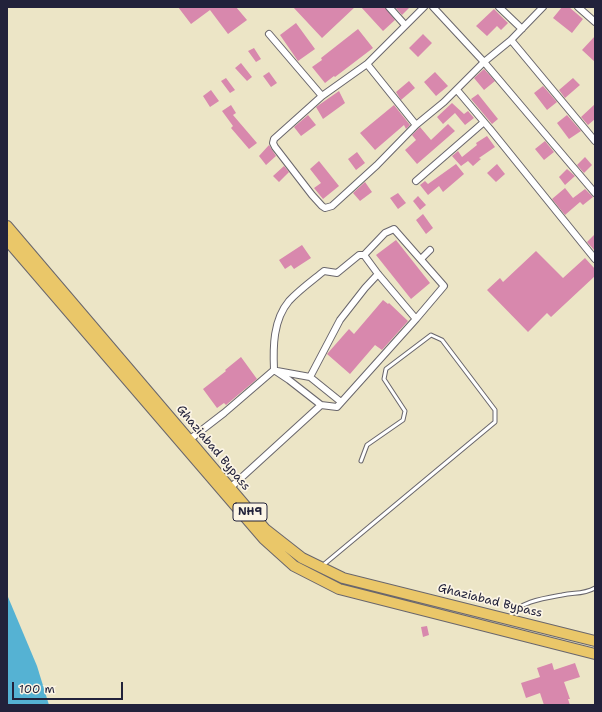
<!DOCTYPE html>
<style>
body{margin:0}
#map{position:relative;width:602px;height:712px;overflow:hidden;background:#ece5c6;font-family:"Shantell Sans",sans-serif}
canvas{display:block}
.frame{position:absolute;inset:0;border:8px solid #22223b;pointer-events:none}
.scale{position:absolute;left:12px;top:682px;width:111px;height:18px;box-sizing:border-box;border:2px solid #22223b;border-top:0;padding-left:5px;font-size:12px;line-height:14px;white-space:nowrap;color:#22223b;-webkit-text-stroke:3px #fcf5e5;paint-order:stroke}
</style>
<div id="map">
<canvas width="602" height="712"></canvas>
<div class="frame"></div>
<div class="scale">100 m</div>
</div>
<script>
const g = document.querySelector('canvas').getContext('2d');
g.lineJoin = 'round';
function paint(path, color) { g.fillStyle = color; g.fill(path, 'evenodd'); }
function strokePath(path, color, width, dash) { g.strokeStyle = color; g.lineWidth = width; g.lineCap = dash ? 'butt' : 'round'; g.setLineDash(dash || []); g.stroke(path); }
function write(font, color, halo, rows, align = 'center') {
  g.font = font + ' "Shantell Sans",sans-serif'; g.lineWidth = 3.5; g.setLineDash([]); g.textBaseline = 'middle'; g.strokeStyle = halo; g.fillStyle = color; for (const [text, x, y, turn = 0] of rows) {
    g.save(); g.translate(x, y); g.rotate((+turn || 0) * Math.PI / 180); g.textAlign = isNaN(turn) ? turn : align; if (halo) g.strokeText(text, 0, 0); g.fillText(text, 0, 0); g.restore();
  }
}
const water = new Path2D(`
 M8 597 37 666 49 705H7V598Z`);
const building = new Path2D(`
 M178 7H236L247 20 228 34 210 10 191 24Z
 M293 7H355L322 38Z
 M361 7H385L395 20 383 31Z
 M395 7H410L402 15Z
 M562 7H569L583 19 572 33 553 18Z
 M494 9 508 23 501 30 497 26 487 36 476 26Z
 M296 23 315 49 298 61 280 35Z
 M358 29 373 48 335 77 334 76 325 83 312 67 322 60 321 58Z
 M423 34 432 43 418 57 409 48Z
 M595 36V62L582 50Z
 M254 48 261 59 256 62 248 51Z
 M241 63 252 77 247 81 235 68Z
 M484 69 495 81 484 90 474 78Z
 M269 72 277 83 271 87 263 76Z
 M435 72 448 86 436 96 424 82Z
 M226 78 235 90 230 93 221 81Z
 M573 78 580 85 565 98 559 90Z
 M409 81 415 88 401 100 396 92Z
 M543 86 557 102 547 110 534 93Z
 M211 90 219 101 210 107 203 96Z
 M339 91 345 103 323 119 316 107Z
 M478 94 498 119 492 124 471 99Z
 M452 103 464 114 468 111 474 118 465 125 455 113 443 124 437 117Z
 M595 104V119L588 125 581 117Z
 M231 105 236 113 233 115 257 143 249 149 231 128 233 126 222 111Z
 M394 105 410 125 406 129 404 125 375 150 360 133Z
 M308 115 316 125 301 136 294 127Z
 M567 115 581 131 569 139 557 123Z
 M448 124 455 131 417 164 405 150 416 140 412 135 420 127 431 140Z
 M487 136 495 147 479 158 481 159 473 166 468 161 461 166 452 156 458 151 462 157 477 145 476 143Z
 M545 141 554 152 544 160 535 149Z
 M269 145 276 156 266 165 259 156Z
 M357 152 365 163 356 170 348 159Z
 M585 157 592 165 584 173 577 165Z
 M319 161 339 186 323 199 314 188 321 183 310 169Z
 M456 164 464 174 443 192 439 186 428 195 420 185 425 181 428 184Z
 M497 164 505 174 496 182 487 173Z
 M284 166 289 172 279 182 273 176Z
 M567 169 575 176 565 185 559 177Z
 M365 182 372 192 360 201 353 193Z
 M565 188 573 198 585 189 593 197 583 205 580 202 565 215 552 199Z
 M398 193 406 203 398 209 390 198Z
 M418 196 426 205 420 210 413 201Z
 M423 214 433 228 426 234 416 220Z
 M595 234V251L587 242Z
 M396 240 430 283 411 299 376 255Z
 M302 245 311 258 294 269 291 265 285 269 279 260Z
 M536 251 563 278 585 258 595 269V276L551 317 547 313 528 332 487 290 500 278 503 282Z
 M383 300 388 304 389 303 408 321 382 350 375 345 350 374 327 354 349 329 354 334Z
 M241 357 257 379 226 405 224 403 217 408 203 389 226 371 225 370Z
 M427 626 429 635 423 637 421 627Z
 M552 663 554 670 575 663 580 677 564 682 570 699H568L570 705H544L540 693 526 698 521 683 540 677 537 668Z`);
const service = new Path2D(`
 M322 566 495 422V410L442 340 431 335 386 369 384 379 405 411 403 420 367 445 361 461
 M509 618C517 602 545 598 562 595 575 592 582 595 595 588`);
const minor = new Path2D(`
 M389 7 405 25
 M424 7 367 64 322 96 274 139 273 143 275 147 312 195 322 206 325 208 332 206 377 165 416 125 444 102 484 62 511 40 543 7
 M433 7 484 62 595 193
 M499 7 522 29
 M578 7 595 22
 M269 34 322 96
 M511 40 595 141
 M367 64 416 125
 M457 90 490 129 595 259
 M416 181 484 122
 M359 255H364L378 274 416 319 337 407 321 405 289 380 274 370C273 347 273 320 289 301 299 290 313 280 324 271L337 273Z
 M364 255 385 233 394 229 444 286 416 319
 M421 259 430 250
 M277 371 310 377
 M341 402 310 377 340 320 365 288 378 274
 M189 440 224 413 274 370
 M230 488 321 405`);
const trunk = new Path2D(`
 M7 226 265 529 302 558 343 578 595 641
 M7 240 264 539 294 566 339 589 595 654`);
const shields = [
 [250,512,34]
];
const shieldNames = [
 ["NH9",250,512]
];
const streetNames = [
 ["Ghaziabad Bypass",213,448,50],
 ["Ghaziabad Bypass",490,601,14]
];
paint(water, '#55b2d3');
paint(building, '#d888ad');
strokePath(service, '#69666c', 5);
strokePath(minor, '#69666c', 8);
strokePath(trunk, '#69666c', 12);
strokePath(service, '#fff', 3);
strokePath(minor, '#fff', 6);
strokePath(trunk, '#eac769', 10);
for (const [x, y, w] of shields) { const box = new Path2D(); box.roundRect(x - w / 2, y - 9, w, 18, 3); g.fillStyle = '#fcf5e5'; g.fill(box); strokePath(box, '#22223b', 1); }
write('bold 11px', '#22223b', null, shieldNames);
write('12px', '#22223b', '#fcf5e5', streetNames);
</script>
